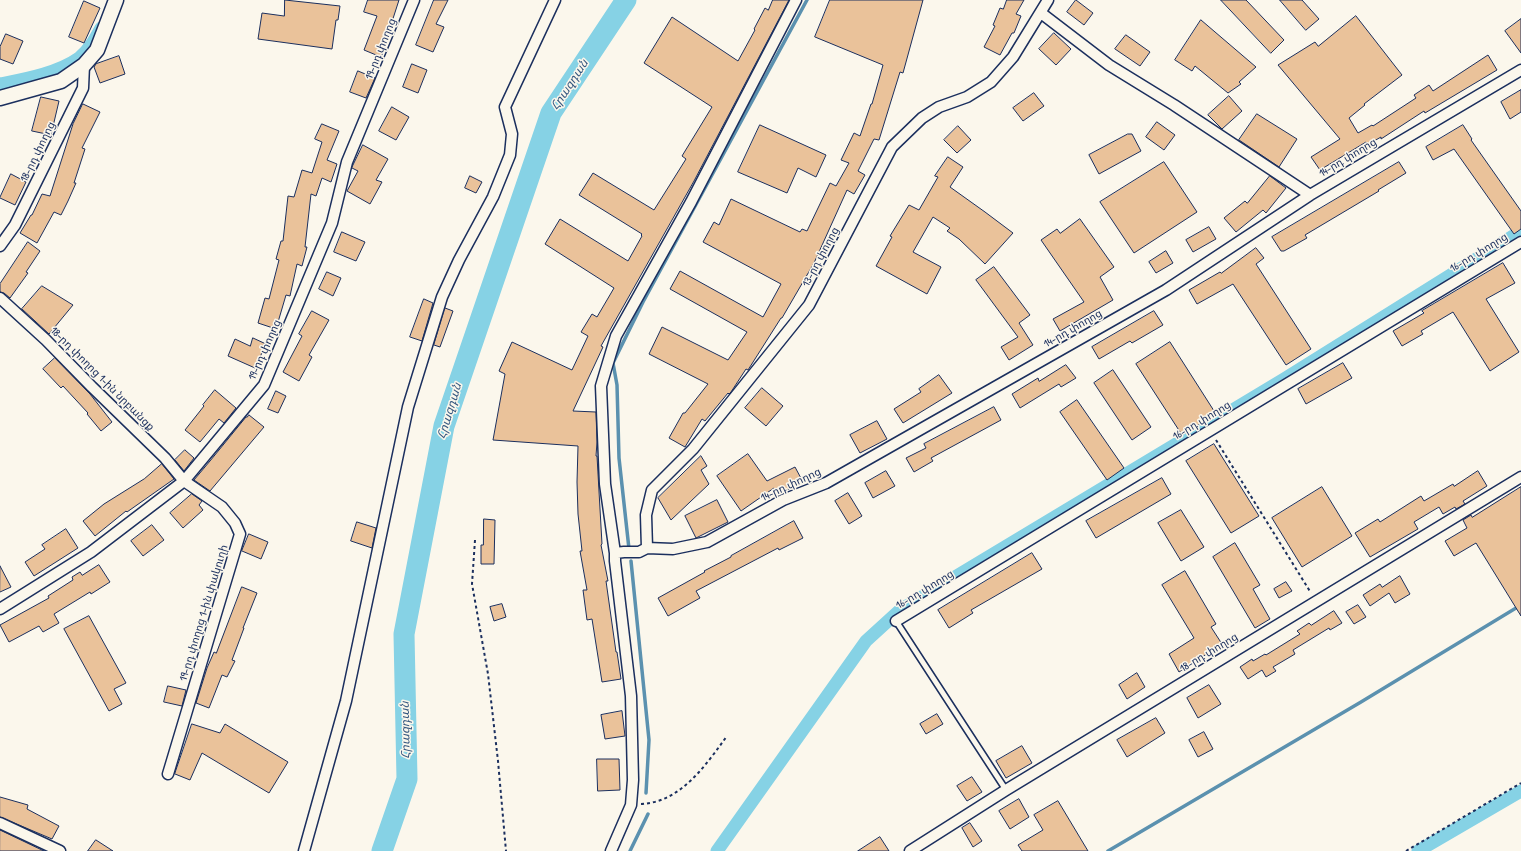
<!DOCTYPE html>
<meta charset="utf-8">
<style>
body{margin:0}
canvas{display:block;background:#fbf7ec}
</style>
<canvas width="1521" height="851"></canvas>
<script>
const g = document.querySelector('canvas').getContext('2d');
g.lineJoin = 'round';
function strokePath(path, color, width, dash) { g.strokeStyle = color; g.lineWidth = width; g.lineCap = dash ? 'butt' : 'round'; g.setLineDash(dash || []); g.stroke(path); }
function paint(path, color) { g.fillStyle = color; g.fill(path, 'evenodd'); }
function write(font, color, halo, rows, align = 'center') {
  g.font = font + ' "Patrick Hand","Noto Sans Armenian",sans-serif'; g.lineWidth = 3; g.setLineDash([]); g.textBaseline = 'middle'; g.strokeStyle = halo; g.fillStyle = color; for (const [text, x, y, turn = 0] of rows) {
    g.save(); g.translate(x, y); g.rotate((+turn || 0) * Math.PI / 180); g.textAlign = isNaN(turn) ? turn : align; if (halo) g.strokeText(text, 0, 0); g.fillText(text, 0, 0); g.restore();
  }
}
const stream = new Path2D(`
 M629 549 619 458 617 385 613 363 643 302 807 0
 M631 561 649 740 646 793
 M630 851 648 814
 M1108 851 1361 702 1521 605`);
const canal = new Path2D(`
 M0 84C25 79 58 73 79 58 89 50 95 39 101 28
 M717 851 866 641 900 610 1284 379 1521 231
 M1418 851 1521 791`);
const river = new Path2D(`
 M382 851 407 779 404 634 444 426 551 113 626 0`);
const building = new Path2D(`
 M285 0 340 6 338 20H336L332 49 258 39 262 13 284 16Z
 M368 0H399L389 31 391 32 381 57 364 50 377 16 364 12Z
 M434 0H448L436 24 444 27 433 52 416 45Z
 M773 0H789L694 181 601 346 603 347 573 411 596 412 597 442 596 456H597L602 544 601 545 608 581H606L616 652H617L621 679 602 682 592 619 587 620 583 590H587L580 551H582L578 514 577 482 578 446 493 440 505 374 499 371 512 342 572 370 588 336 581 332 592 314 597 317 614 288 545 244 560 219 628 261 642 236 641 235 642 234 579 195 593 173 654 210 686 159 682 156 712 107 644 63 672 17 738 61 755 30 754 29 765 8 768 10Z
 M830 0H923L903 73 900 72 879 140 874 139 858 171 865 175 854 194 847 190 814 263 782 318H781L748 370 746 369 731 392 729 394 728 393 705 421 702 419 685 447 669 438 683 413H685L708 384 649 354 662 327 728 360 747 332 670 289 680 271 763 317 781 284 703 242 714 222 719 225 731 199 800 232 802 229 807 231 830 183 836 186 849 163 841 160 854 133 860 136 871 104H872L883 65 815 37Z
 M1007 0H1024L1016 14 1021 16 1014 33H1012L1000 55 984 47 995 26 993 25 1000 8 1003 9Z
 M1076 0 1093 13 1084 25 1067 12Z
 M1221 0H1246L1284 40 1271 53Z
 M1280 0H1302L1319 19 1306 30Z
 M84 1 100 8 84 43 69 37Z
 M1356 16 1402 75 1364 104 1365 105 1349 118 1358 133 1372 125 1373 126 1416 98 1414 95 1429 85 1433 91 1488 55 1497 70 1425 113 1424 111 1381 139V137L1367 145 1366 142 1320 170 1311 157 1340 139 1278 65 1315 42 1318 46Z
 M1521 19V53L1505 31Z
 M1201 20 1256 67 1239 82 1241 84 1228 93 1195 66 1192 71 1175 60Z
 M1054 33 1071 49 1056 65 1039 49Z
 M6 34 23 41 13 64 0 59V47Z
 M1126 35 1150 52 1140 66 1115 49Z
 M119 56 125 74 100 83 94 67 96 64Z
 M412 64 427 70 418 93 403 87Z
 M358 71 375 78 366 98 350 92Z
 M1521 90V112L1510 119 1501 102Z
 M1034 93 1044 106 1023 121 1013 108Z
 M1229 96 1242 111 1222 129 1208 115Z
 M41 97 59 101 51 135 32 131Z
 M83 104 100 112 82 148 85 149 74 183H76L68 201 61 215 54 212 37 243 20 233 31 215H32L42 194 50 196 73 124Z
 M392 107 409 117 396 140 379 131Z
 M1257 114 1297 139 1279 167 1239 140Z
 M1157 122 1175 135 1164 150 1146 137Z
 M322 124 339 131 327 160 337 164 331 182 322 178 316 196 311 194 305 247H307L302 266 297 264 290 296 286 295 276 329 258 323 265 298 269 299 279 260 276 259 281 241H283L288 196 294 197 302 170 312 173 322 142 315 139Z
 M760 125 826 155 816 177 798 168 787 193 738 172Z
 M1463 125 1472 139 1471 140 1521 211V229L1514 234 1454 149 1433 160 1426 147Z
 M958 126 971 140 957 153 944 140Z
 M1128 134H1132L1141 151 1099 174 1089 155Z
 M363 145 388 159 376 180 382 182 370 204 347 191 358 171 352 168Z
 M948 157 963 167 950 187 985 212 1013 233 985 264 959 239 947 231 950 228 933 217 913 252 941 267 927 294 876 266 892 237 890 236 909 205 919 210 938 177 935 176Z
 M1164 162 1197 212 1134 253 1100 202Z
 M1399 162 1406 173 1378 190 1379 191 1305 235 1307 238 1284 251H1281L1272 237Z
 M11 174 26 182 15 205 0 198Z
 M470 176 482 182 476 193 465 188Z
 M1270 176 1286 188 1266 213 1263 210 1236 232 1224 218 1245 201 1247 203Z
 M1080 219 1114 267 1100 277 1113 300 1060 331 1053 319 1084 302 1041 240 1057 229 1060 233Z
 M1209 227 1216 239 1193 252 1186 240Z
 M342 232 365 242 356 261 334 252Z
 M28 242 40 251 26 272 28 273 10 298 4 293 0 292V284Z
 M1256 248 1264 258 1256 264 1311 349 1286 365 1233 284 1197 304 1189 290 1220 272 1221 273Z
 M1166 251 1173 263 1156 273 1149 262Z
 M1503 263 1515 283 1486 299 1519 352 1490 371 1453 312 1421 331 1423 334 1402 346 1393 331 1424 313 1422 311Z
 M994 267 1030 315 1019 323 1033 345 1009 360 1001 347 1018 337 976 280Z
 M327 272 341 278 333 296 319 289Z
 M42 286 73 305 49 334 22 309Z
 M424 299 433 303 422 341 410 337Z
 M445 308 453 311 440 347 434 345Z
 M312 311 329 320 309 355 312 357 299 381 283 372 302 336 299 334Z
 M1154 311 1163 325 1132 343 1130 341 1099 359 1092 347Z
 M253 338 266 344 255 368 228 356 235 339 250 346Z
 M1170 342 1216 414 1182 435 1136 364Z
 M55 358 90 394 112 422 101 431 87 414 88 413 63 386 61 388 43 369Z
 M1343 363 1352 378 1306 404 1298 389Z
 M1066 365 1076 378 1061 387 1059 384 1020 408 1012 394 1038 378 1039 381Z
 M1113 370 1151 427 1132 440 1094 383Z
 M939 375 952 393 903 423 894 409 921 392 919 389Z
 M762 388 783 406 766 426 745 408Z
 M215 390 236 408 224 423 219 419 200 442 185 430 204 406 203 405Z
 M276 391 286 396 278 413 268 409Z
 M1077 400 1124 468 1107 480 1060 412Z
 M994 407 1001 420 931 458 933 461 914 472 906 458 926 448 924 444Z
 M249 415 264 427 210 491 194 480 210 461 246 417H247Z
 M877 421 887 439 860 453 850 435Z
 M1214 444 1259 516 1231 533 1186 461Z
 M185 450 194 458 184 471 175 460Z
 M748 454 767 481 795 467 803 482 777 495 774 488 741 511 717 476Z
 M701 456 707 466 701 470 709 484 671 520 658 498Z
 M162 464 174 479 127 512 126 511 95 536 83 521 104 504 144 479Z
 M886 471 895 486 873 498 865 483Z
 M1478 471 1487 486 1463 501 1465 504 1456 509 1455 507 1443 514 1439 507 1414 522 1418 529 1370 557 1355 533 1378 519 1380 522 1421 496 1424 501 1453 484 1454 486Z
 M1162 478 1171 494 1096 538 1086 521Z
 M1322 487 1352 536 1302 567 1272 518Z
 M1521 487V616L1476 543 1454 556 1445 541 1467 528 1463 520 1471 515 1472 517Z
 M848 493 862 516 849 524 835 501Z
 M192 494 202 501 199 505 203 510 183 528 170 513Z
 M717 500 728 522 696 538 685 516Z
 M1181 510 1204 547 1181 561 1158 523Z
 M484 519 495 520 494 564H481V545H483Z
 M794 521 803 538 779 550 778 548 696 591 700 598 668 616 658 598 705 572 704 571 731 557V556Z
 M357 522 376 528 372 548 351 541Z
 M152 525 164 540 143 556 131 541Z
 M66 529 78 548 34 576 25 562 45 549 42 545Z
 M249 534 268 542 261 559 242 551Z
 M1235 543 1260 585 1253 589 1270 619 1255 628 1213 557Z
 M1032 553 1042 569 971 610 973 613 949 628 938 610Z
 M99 565 110 582 91 594 90 592 54 614 59 623 43 632 39 626 9 642 0 625 49 598 48 596 73 580 72 577 80 572 82 575Z
 M0 566 11 587 0 592Z
 M1185 571 1216 624 1211 627 1222 644 1179 672 1169 654 1194 638 1162 585Z
 M1400 576 1410 594 1395 603 1389 593 1370 606 1363 595 1380 584 1382 587Z
 M1286 582 1292 591 1279 598 1274 589Z
 M242 587 257 593 243 628H244L232 660 235 661 227 677 222 675 209 708 196 703 207 668 214 652 216 653Z
 M502 604 506 617 494 621 490 607Z
 M1358 605 1366 617 1354 624 1346 612Z
 M1334 611 1342 623 1330 630 1329 628 1293 650 1295 654 1273 667 1276 671 1266 677 1262 670 1248 679 1240 667 1252 659 1253 661 1265 654 1266 655 1300 634 1297 631 1309 623 1311 625Z
 M89 616 126 683 114 689 122 704 109 711 64 629Z
 M1137 673 1145 687 1127 699 1119 685Z
 M1209 685 1221 704 1198 718 1187 698Z
 M168 686 186 690 182 706 164 702Z
 M622 711 625 736 605 739 601 715Z
 M937 714 943 724 926 734 920 724Z
 M1156 718 1165 733 1127 757 1117 740Z
 M192 724 220 733 225 724 288 762 269 793 202 753 190 780 175 774Z
 M1204 732 1213 749 1198 757 1189 740Z
 M1022 746 1032 763 1006 778 996 761Z
 M597 759H619L620 790 598 791Z
 M972 777 982 792 967 801 957 786Z
 M0 797 28 805 27 809 59 826 52 839 0 817Z
 M1019 799 1029 817 1010 829 999 811Z
 M1058 801 1088 851H1022L1018 845 1043 830 1034 815Z
 M970 823 982 841 973 847 962 828Z
 M0 830 44 851H0Z
 M880 837 889 851H858Z
 M96 840 113 851H88Z`);
const path = new Path2D(`
 M1216 440 1311 593
 M475 540 472 584 488 674 498 761 506 851
 M641 804C681 802 705 766 727 736
 M1406 851 1521 783`);
const lane = new Path2D(`
 M896 621 1006 790`);
const street = new Path2D(`
 M1041 13 1109 65 1174 105 1310 195
 M0 246 15 225 83 88 84 65
 M0 298 46 340 92 387 165 458 184 481 222 507 235 523 240 534 168 774
 M647 548 646 515 652 490 693 449 809 305 892 147 922 118 939 107 967 97 991 82 1013 57 1048 0
 M615 553 624 552H639L647 548 673 549 707 542 783 500 826 483 1166 290 1310 195 1521 70
 M0 609 91 552 184 481 264 385 332 223 347 162 414 0
 M896 621 1521 242
 M0 823 60 851
 M304 851 346 701 408 407 442 297 459 260 493 197 510 155 512 134 505 107 555 0
 M611 851 631 805 633 780 631 696 615 561V553L605 484 601 386 616 336 691 202 796 0
 M910 851 1006 790 1521 477`);
const secondary = new Path2D(`
 M0 98 61 81 84 65 97 50 116 0`);
const streetNames = [
 ["19-րդ փողոց",381,49,-68],
 ["18-րդ փողոց",38,152,-64],
 ["14-րդ փողոց",1348,158,-31],
 ["16-րդ փողոց",1479,253,-31],
 ["13-րդ փողոց",821,257,-62],
 ["14-րդ փողոց",1073,329,-30],
 ["19-րդ փողոց",265,350,-66],
 ["18-րդ փողոց 1-ին նրբանցք",102,379,45],
 ["16-րդ փողոց",1202,421,-31],
 ["14-րդ փողոց",791,485,-25],
 ["16-րդ փողոց",925,590,-31],
 ["19-րդ փողոց 1-ին փակուղի",204,613,-73],
 ["18-րդ փողոց",1209,653,-31]
];
const waterNames = [
 ["Հրազդան",570,85,-57],
 ["Հրազդան",450,411,-73],
 ["Հրազդան",406,730,-91]
];
strokePath(stream, '#5b91af', 3.5);
strokePath(canal, '#86d2e5', 13);
strokePath(river, '#86d2e5', 21);
paint(building, '#eac29a');
strokePath(building, '#1b2f5e', 1);
strokePath(lane, '#1b2f5e', 8);
strokePath(street, '#1b2f5e', 13);
strokePath(secondary, '#1b2f5e', 17);
strokePath(path, '#1b2f5e', 2, [3, 3]);
strokePath(lane, '#fbf7ec', 5);
strokePath(street, '#fbf7ec', 10);
strokePath(secondary, '#fbf7ec', 14);
write('11px', '#1b2f5e', '#fbf7ec', streetNames);
write('italic 12px', '#365880', '#fbf7ec', waterNames);
</script>
